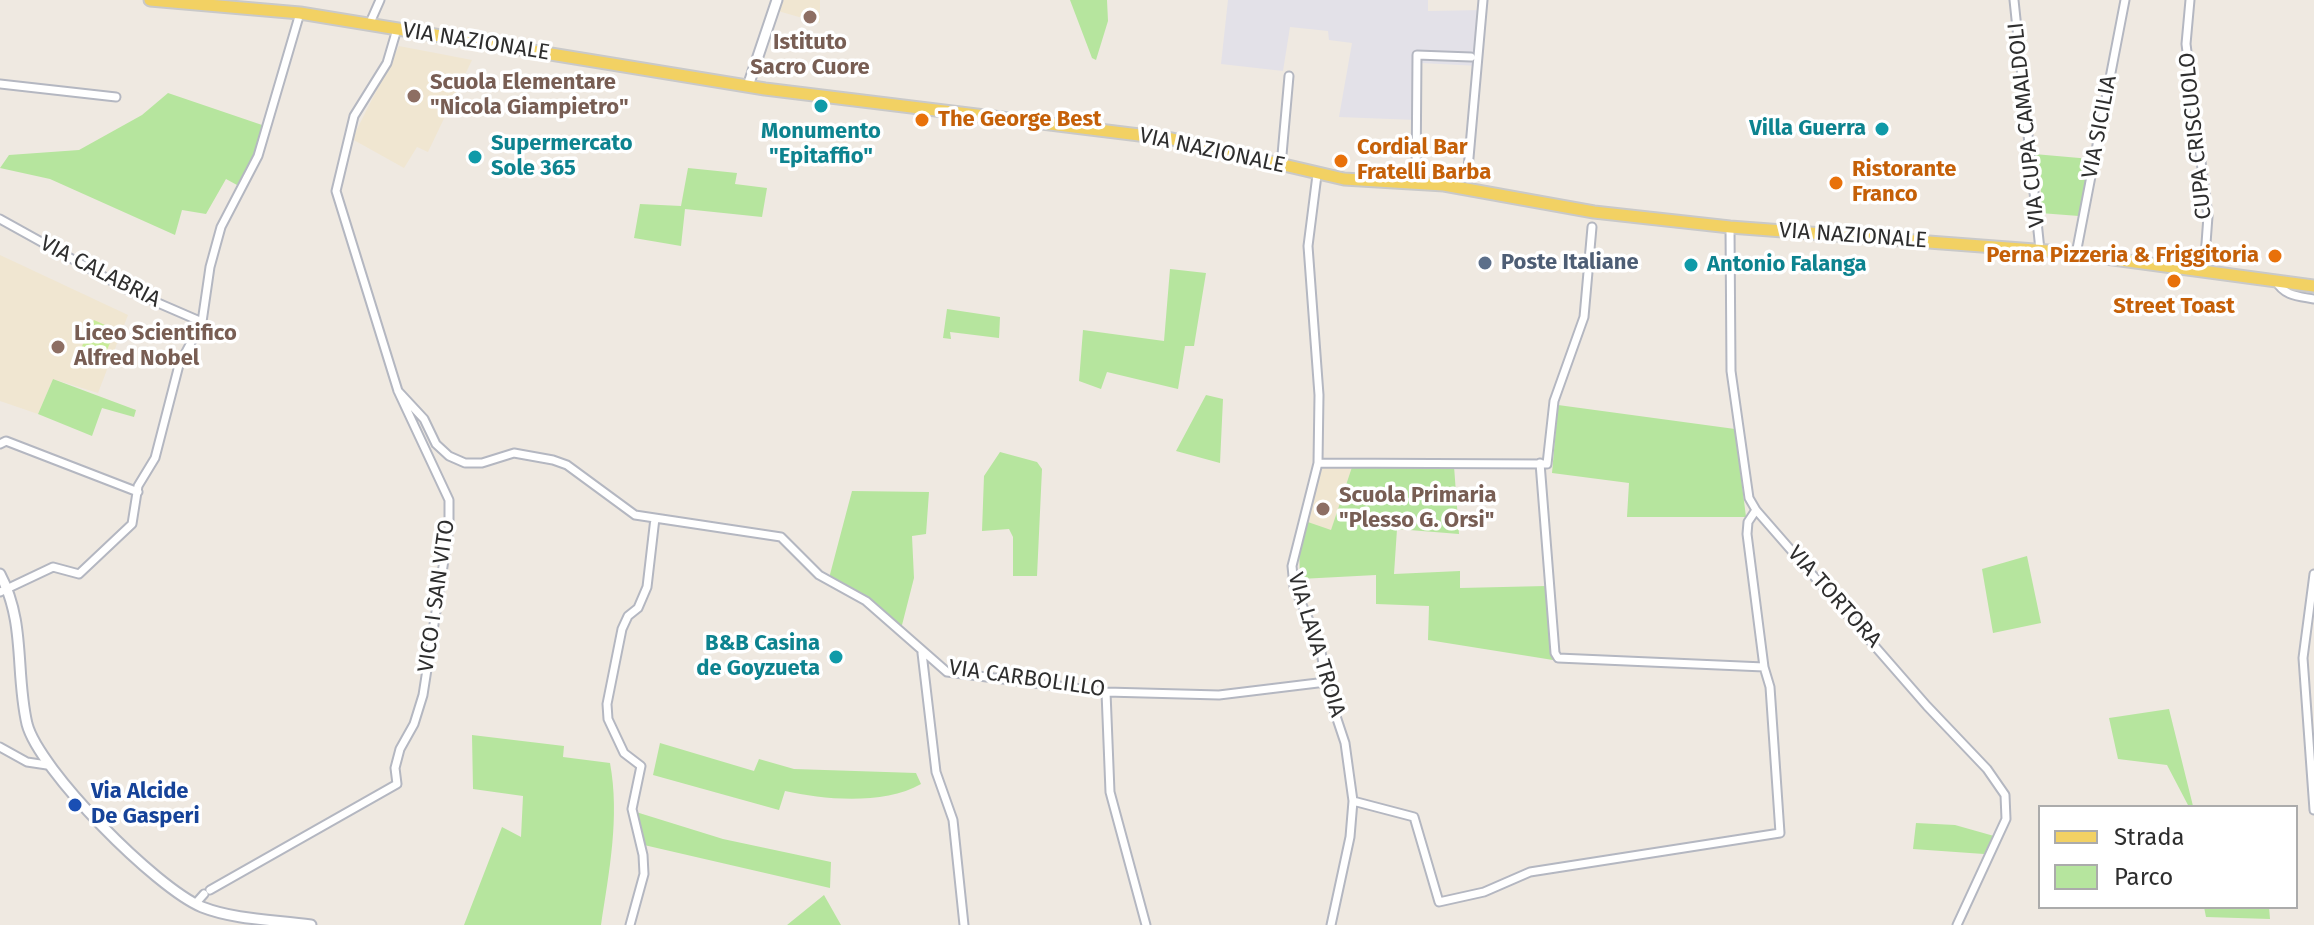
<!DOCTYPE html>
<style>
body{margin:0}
#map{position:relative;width:2314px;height:925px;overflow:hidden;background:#efe9e1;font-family:"Fira Sans",sans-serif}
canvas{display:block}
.legend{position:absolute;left:2038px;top:805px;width:260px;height:104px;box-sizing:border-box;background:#fff;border:2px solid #ababab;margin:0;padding:10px 14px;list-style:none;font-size:24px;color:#2e2e2e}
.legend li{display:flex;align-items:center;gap:16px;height:40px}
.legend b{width:40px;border:2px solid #ababab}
</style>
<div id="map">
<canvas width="2314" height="925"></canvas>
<ul class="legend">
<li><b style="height:10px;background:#f2d163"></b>Strada</li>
<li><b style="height:22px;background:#b6e59e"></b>Parco</li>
</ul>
</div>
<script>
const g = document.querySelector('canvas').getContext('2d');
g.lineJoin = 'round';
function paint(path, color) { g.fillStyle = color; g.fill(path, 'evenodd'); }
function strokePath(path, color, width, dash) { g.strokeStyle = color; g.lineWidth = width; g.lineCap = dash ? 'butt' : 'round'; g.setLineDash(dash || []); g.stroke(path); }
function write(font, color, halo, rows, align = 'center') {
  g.font = font + ' "Fira Sans",sans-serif'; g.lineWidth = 7; g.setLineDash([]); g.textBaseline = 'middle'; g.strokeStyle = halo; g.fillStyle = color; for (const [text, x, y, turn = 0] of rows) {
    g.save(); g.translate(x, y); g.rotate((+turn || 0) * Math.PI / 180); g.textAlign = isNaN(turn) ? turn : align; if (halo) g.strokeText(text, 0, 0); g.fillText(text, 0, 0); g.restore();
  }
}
const industrial = new Path2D(`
 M1228 0H1428V11L1484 10 1479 66 1421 63 1416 120 1339 117 1352 43 1329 40 1328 31 1290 27 1283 71 1221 64Z`);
const education = new Path2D(`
 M782 0H820V23L778 11Z
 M399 46 472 60 428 152 417 147 404 168 352 139Z
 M0 255 128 315 98 393 53 379 38 414 0 401Z
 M1322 467H1352L1331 531 1305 521Z`);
const green = new Path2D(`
 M1070 0H1107L1108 21 1096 60 1092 58Z
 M168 93 265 126 255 155 237 185 226 179 206 214 182 210 175 235 50 179 0 168 9 155 79 150 142 115Z
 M2034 154 2091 159 2079 216 2040 213 2041 191Z
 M688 168 737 173 735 184 767 188 762 217 685 209 681 246 634 238 640 204 681 206Z
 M1170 269 1206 273 1194 346H1185L1178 389 1107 372 1101 389 1079 381 1083 330 1164 341Z
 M947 309 1000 317 999 338 950 332 951 339 943 338Z
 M53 379 136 410 134 417 102 408 92 436 38 414Z
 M1206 395 1223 399 1220 463 1176 451Z
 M1558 405 1735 429 1746 517H1627L1629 483 1552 473Z
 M1000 452 1037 462 1042 469 1037 576H1013V537L1009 529 982 531 984 476Z
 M1454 466 1459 534 1397 529 1394 574 1460 571V588L1546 586 1553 660 1428 640 1429 606 1376 604V575L1300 579 1299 546 1305 521 1331 530 1352 467Z
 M852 491 929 492 926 534 912 536 914 578 901 629 870 601 828 582Z
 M2027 556 2041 623 1993 633 1982 569Z
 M2169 709 2193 806 2194 807H2189L2167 765 2118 759 2109 718Z
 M472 735 564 746 563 757 610 763C620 817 609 872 601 925H464L502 827 521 837 523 796 473 789Z
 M660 743 754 771 759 759 794 769 916 773 921 784C884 805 825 800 785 791L779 810 653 775Z
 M636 812 723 839 831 862 830 888 644 845Z
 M1916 823 1955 825 1994 836 1984 854 1913 849Z
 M824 895 841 925H787Z
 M2204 907H2269L2270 919 2206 917Z`);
const pitch = new Path2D(`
 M94 320 116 330 100 365 78 355Z`);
const minor = new Path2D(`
 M2014 0 2040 250
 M2190 0 2186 44 2208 216 2204 271
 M369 25 380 0
 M0 84 116 97
 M1281 166 1289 76
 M1317 175 1308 246 1319 395 1318 463 1292 566 1294 587 1320 645 1327 689 1345 743 1353 801 1350 837 1331 925
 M1416 183 1417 55 1471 57
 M1444 185 1447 174H1463L1468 169 1483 0
 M0 219 128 290 202 322
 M1730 227 1731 371 1749 498 1756 510 1927 706 1987 769 2005 795 2006 819 1957 925
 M2076 254 2125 0
 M2276 281C2284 296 2298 296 2314 299
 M398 391 424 419 436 444 449 456 465 463H482L514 453 553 460 567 465 635 515 781 537 819 575 866 601 947 672 1106 692 1219 695 1326 682
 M0 444 6 441 138 492
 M1318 463 1547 464 1554 401 1584 317 1592 227
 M1540 463 1555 653 1558 658 1764 667
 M2314 574 2303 658 2314 810
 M0 592 53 567 79 574 132 524 138 486 155 458 179 365 202 322 210 267 221 227 258 156 300 13
 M922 653 936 772 953 820 964 925
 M1106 692 1110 792 1146 925
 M0 747 27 762 47 765
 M1353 801 1414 817 1439 902 1484 892 1530 872 1780 833 1770 687 1764 667 1747 534 1748 522 1756 510
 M210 890 397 784 395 768 400 749 414 724 423 695 449 528V500L398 391 336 191 354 116 387 63 397 29
 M196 903 204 894
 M630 925 644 874 643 855 632 809 641 766 624 753 608 719 607 704 622 629 628 616 638 608 647 587 655 518`);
const tertiary = new Path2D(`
 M748 86 777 0
 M0 574C26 623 15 672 27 724 39 770 156 888 202 907 235 920 276 920 311 925`);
const primary = new Path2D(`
 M150 0 300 13 765 89 1172 139 1344 179 1444 185 1594 212 1730 227 2061 252 2314 286`);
const markers = [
 [810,17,8,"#8d6e63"],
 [414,96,8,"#8d6e63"],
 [821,106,8,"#0f9aa8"],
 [922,120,8,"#e8710a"],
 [1882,129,8,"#0f9aa8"],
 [475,157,8,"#0f9aa8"],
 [1341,161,8,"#e8710a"],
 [1836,183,8,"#e8710a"],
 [2275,256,8,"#e8710a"],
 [1485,263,8,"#5c6f8a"],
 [1691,265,8,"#0f9aa8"],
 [2174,281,8,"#e8710a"],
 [58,347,8,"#8d6e63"],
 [1323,509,8,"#8d6e63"],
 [836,657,8,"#0f9aa8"],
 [75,805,8,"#1a4fb4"]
];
const streetNames = [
 ["VIA NAZIONALE",476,42,9],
 ["VIA CUPA CAMALDOLI",2027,125,-96],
 ["VIA SICILIA",2100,127,-79],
 ["CUPA CRISCUOLO",2196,136,-96],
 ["VIA NAZIONALE",1212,151,12],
 ["VIA NAZIONALE",1853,236,4],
 ["VIA CALABRIA",100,272,27],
 ["VICO I SAN VITO",437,596,-82],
 ["VIA TORTORA",1834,597,48],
 ["VIA LAVA TROIA",1316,645,73],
 ["VIA CARBOLILLO",1027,679,8]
];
const educationNames = [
 ["Istituto",810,43,"center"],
 ["Sacro Cuore",810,68,"center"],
 ["Scuola Elementare",430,83],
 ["\"Nicola Giampietro\"",430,108],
 ["Liceo Scientifico",74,334],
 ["Alfred Nobel",74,359],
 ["Scuola Primaria",1339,496],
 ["\"Plesso G. Orsi\"",1339,521]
];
const foodNames = [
 ["The George Best",938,120],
 ["Cordial Bar",1357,148],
 ["Fratelli Barba",1357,173],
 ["Ristorante",1852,170],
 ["Franco",1852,195],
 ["Perna Pizzeria & Friggitoria",2259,256,"right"],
 ["Street Toast",2174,307,"center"]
];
const cultureNames = [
 ["Villa Guerra",1866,129],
 ["Monumento",821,132,"center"],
 ["\"Epitaffio\"",821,157,"center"],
 ["Supermercato",491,144,"left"],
 ["Sole 365",491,169,"left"],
 ["Antonio Falanga",1707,265,"left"],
 ["B&B Casina",820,644],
 ["de Goyzueta",820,669]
];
const serviceNames = [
 ["Poste Italiane",1501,263]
];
const transitNames = [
 ["Via Alcide",91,792],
 ["De Gasperi",91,817]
];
paint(industrial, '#e3e1e8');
paint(education, '#f0e6d1');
paint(green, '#b6e59e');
paint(pitch, '#c9ec9a');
strokePath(minor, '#b4b7c1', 11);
strokePath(tertiary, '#b4b7c1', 13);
strokePath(primary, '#c9c9c9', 15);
strokePath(minor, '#fff', 7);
strokePath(tertiary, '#fff', 9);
strokePath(primary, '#f2d163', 11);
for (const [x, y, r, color] of markers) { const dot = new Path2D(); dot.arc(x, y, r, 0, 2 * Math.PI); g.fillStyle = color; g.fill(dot); strokePath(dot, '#fff', 3); }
write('22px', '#2e2e2e', '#fff', streetNames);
write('bold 22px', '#785e54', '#fff', educationNames, 'left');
write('bold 22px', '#c56008', '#fff', foodNames, 'left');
write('bold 22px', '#0d838f', '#fff', cultureNames, 'right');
write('bold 22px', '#4e5e75', '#fff', serviceNames, 'left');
write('bold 22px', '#164399', '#fff', transitNames, 'left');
</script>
